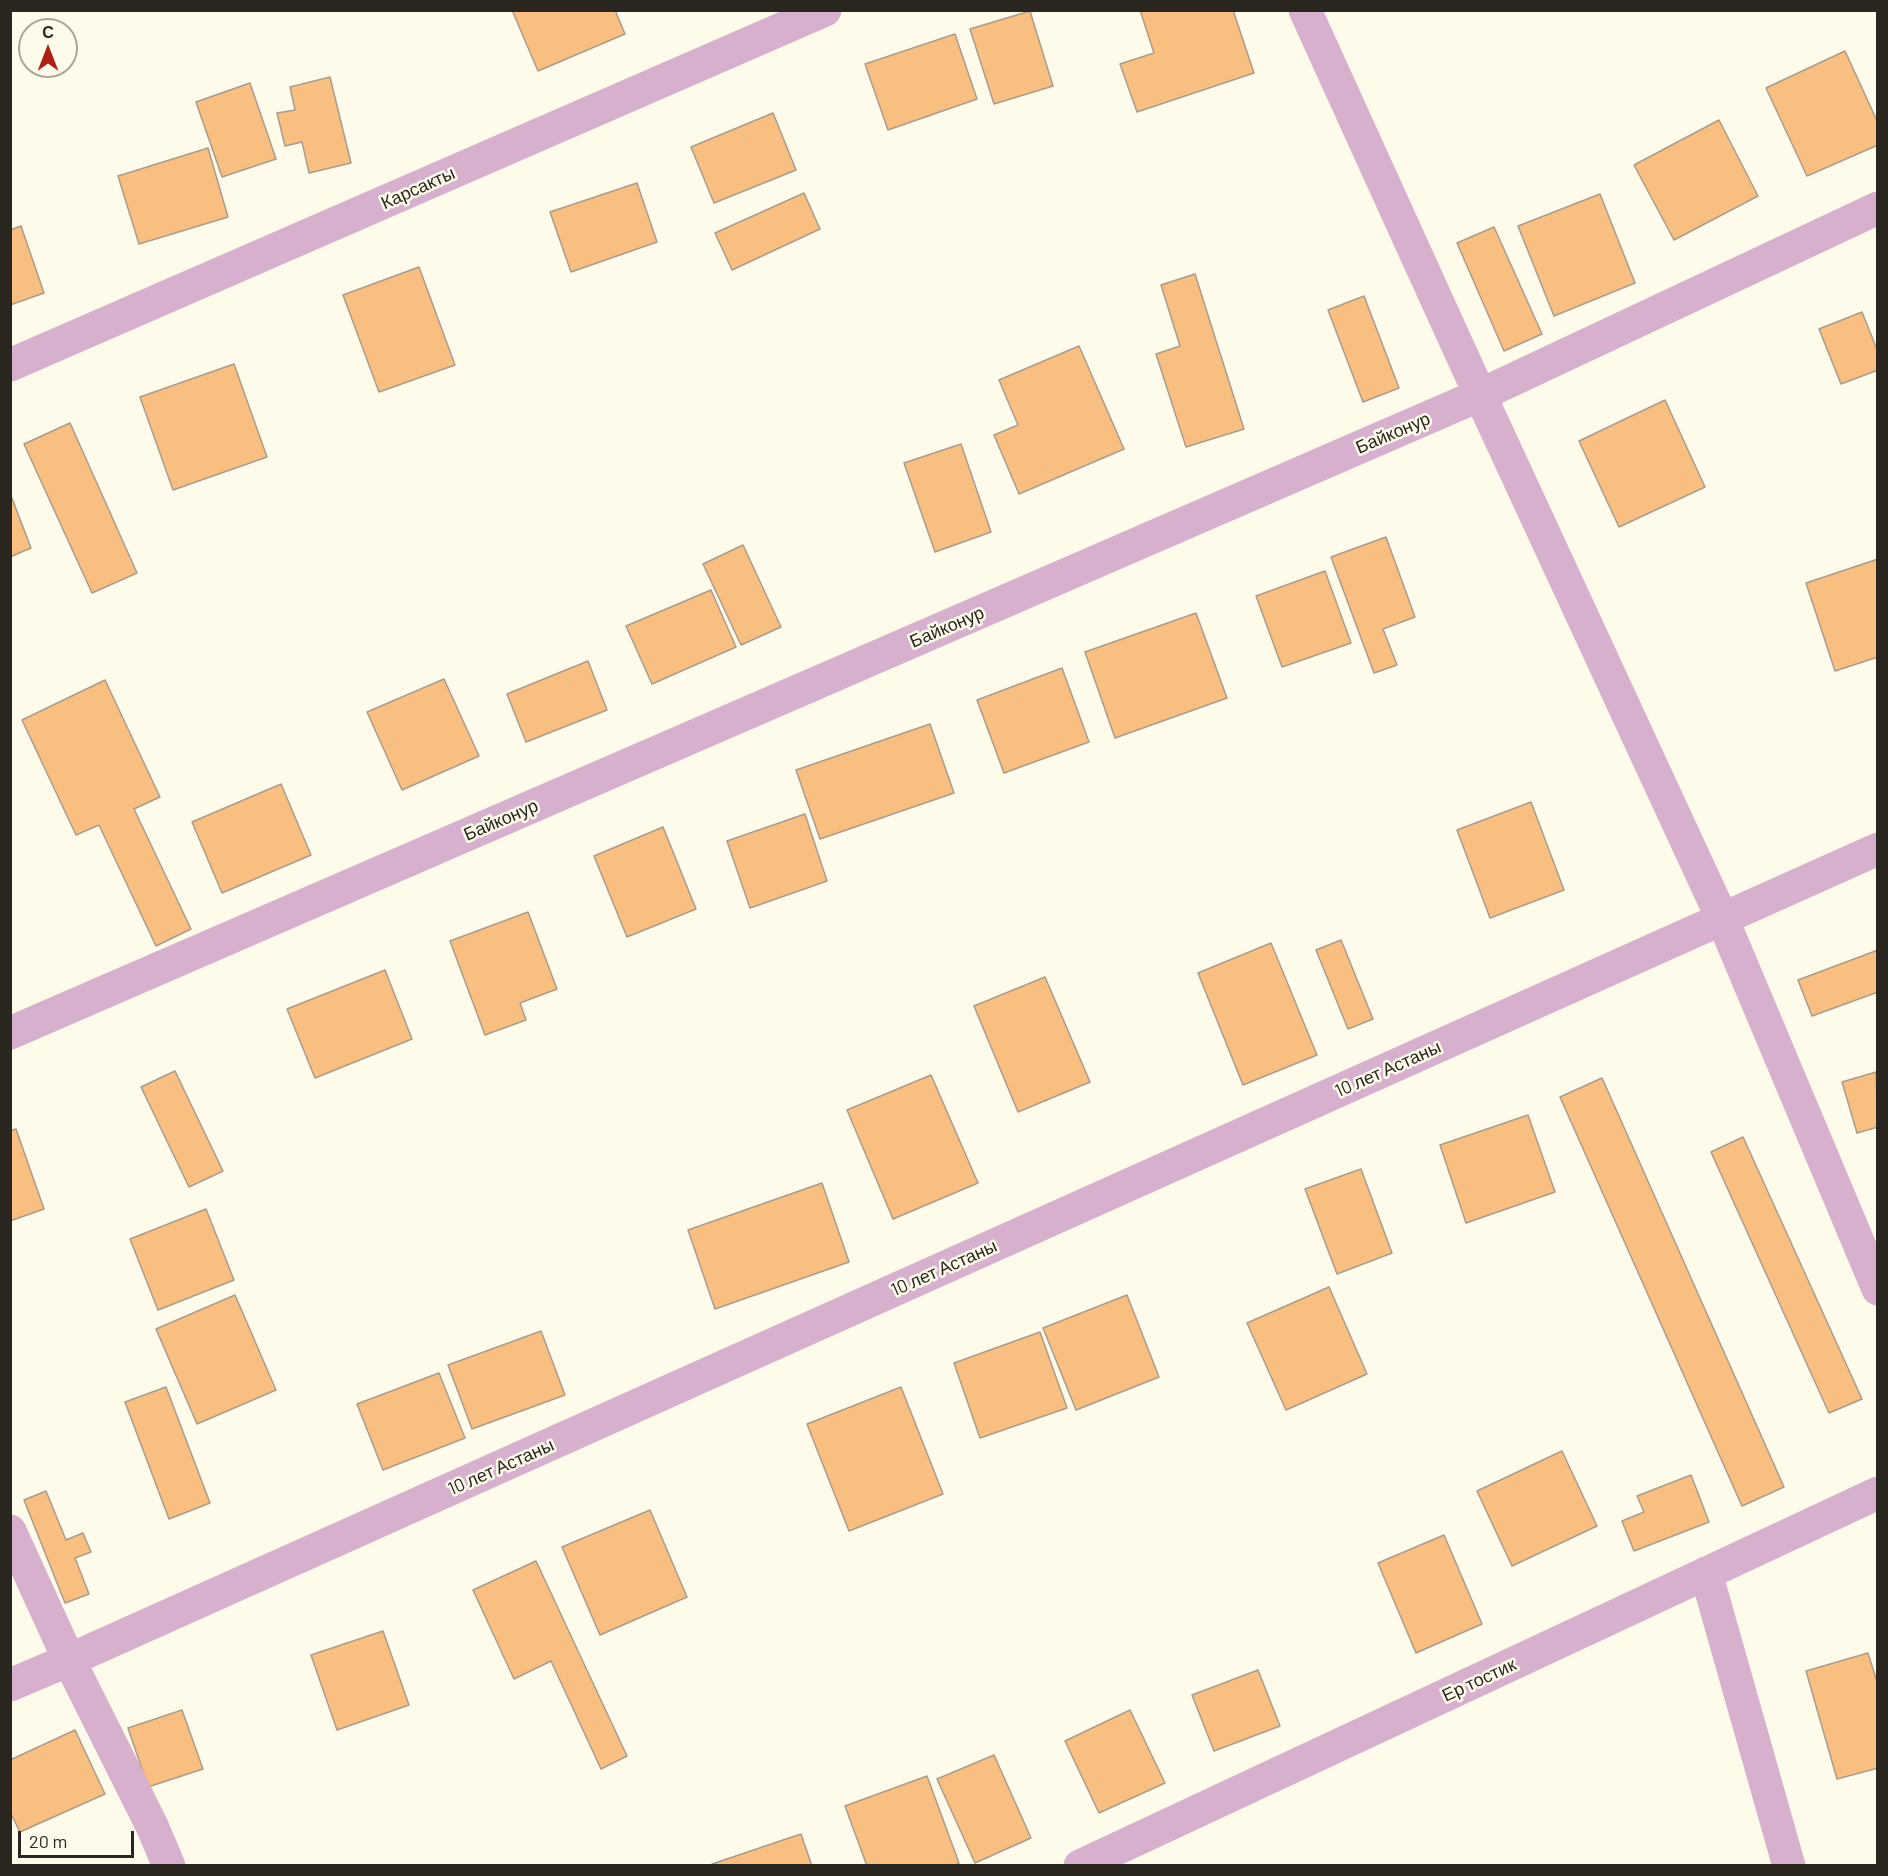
<!DOCTYPE html>
<meta charset="utf-8">
<style>
body{margin:0}
#map{position:relative;width:1888px;height:1876px;overflow:hidden;background:#fffbeb;font-family:Barlow,sans-serif}
canvas{display:block}
.frame{position:absolute;inset:0;border:12px solid #28261f;pointer-events:none}
.north{position:absolute;left:18px;top:18px;width:60px;height:60px;box-sizing:border-box;background:#fffbeb;border:2px solid #a9a699;border-radius:50%;rotate:0deg;font-size:16px;font-weight:700;line-height:24px;text-align:center;color:#28261f}
.north::after{content:'';display:block;margin:auto;width:21px;height:27px;background:#af1f16;clip-path:polygon(50% 0,100% 100%,50% 72%,0 100%)}
.scale{position:absolute;left:18px;top:1831px;width:116px;height:27px;box-sizing:border-box;border:3px solid #28261f;border-top:0;padding-left:8px;font-size:18px;line-height:21px;white-space:nowrap;color:#28261f;-webkit-text-stroke:4px #fffbeb;paint-order:stroke}
</style>
<div id="map">
<canvas width="1888" height="1876"></canvas>
<div class="frame"></div>
<div class="north">С</div>
<div class="scale">20 m</div>
</div>
<script>
const g = document.querySelector('canvas').getContext('2d');
g.lineJoin = 'round';
function paint(path, color) { g.fillStyle = color; g.fill(path, 'evenodd'); }
function strokePath(path, color, width, dash) { g.strokeStyle = color; g.lineWidth = width; g.lineCap = dash ? 'butt' : 'round'; g.setLineDash(dash || []); g.stroke(path); }
function write(font, color, halo, rows, align = 'center') {
  g.font = font + ' Barlow,sans-serif'; g.lineWidth = 5; g.setLineDash([]); g.textBaseline = 'middle'; g.strokeStyle = halo; g.fillStyle = color; for (const [text, x, y, turn = 0] of rows) {
    g.save(); g.translate(x, y); g.rotate((+turn || 0) * Math.PI / 180); g.textAlign = isNaN(turn) ? turn : align; if (halo) g.strokeText(text, 0, 0); g.fillText(text, 0, 0); g.restore();
  }
}
const building = new Path2D(`
 M512 10H615L625 34 538 71Z
 M1140 10H1233L1254 73 1137 112 1120 64 1154 53Z
 M1030 11 1053 86 994 104 970 29Z
 M955 34 977 99 888 130 865 64Z
 M1845 51 1878 123V145L1807 176 1766 88Z
 M330 77 351 163 309 173 302 142 285 146 277 113 295 110 290 87Z
 M250 83 276 159 222 177 196 102Z
 M773 113 796 170 714 203 691 147Z
 M1719 120 1758 196 1674 240 1634 165Z
 M208 148 228 217 139 244 118 176Z
 M637 183 657 242 571 272 550 212Z
 M804 193 820 229 732 270 715 233Z
 M1600 194 1635 283 1554 316 1518 226Z
 M21 226 44 293 10 305V230Z
 M1494 227 1542 334 1504 351 1457 243Z
 M419 267 455 365 379 392 343 295Z
 M1195 274 1244 429 1186 447 1156 354 1180 346 1161 285Z
 M1364 296 1399 388 1363 402 1328 310Z
 M1862 312 1878 352V370L1841 384 1819 329Z
 M1079 346 1124 449 1019 494 994 435 1018 425 999 380Z
 M234 364 267 457 173 490 140 397Z
 M1665 400 1705 487 1619 527 1579 441Z
 M70 423 137 573 92 593 24 444Z
 M961 444 991 532 935 552 904 463Z
 M10 493 31 548 10 557Z
 M1386 537 1415 617 1383 629 1397 665 1374 673 1331 557Z
 M743 545 781 627 741 645 703 564Z
 M1878 559V657L1835 671 1806 583Z
 M1325 571 1351 643 1282 667 1256 596Z
 M711 590 736 647 652 684 626 626Z
 M1196 613 1227 698 1115 738 1085 652Z
 M588 661 607 710 526 742 507 694Z
 M1062 668 1089 742 1004 773 977 700Z
 M444 679 479 756 402 790 367 712Z
 M105 680 160 797 134 809 191 929 156 946 99 825 76 835 22 720Z
 M930 724 954 793 820 839 796 770Z
 M281 784 311 855 222 893 192 822Z
 M1531 802 1564 890 1490 918 1457 830Z
 M805 814 827 881 750 908 727 841Z
 M663 827 696 909 627 937 594 856Z
 M528 912 557 989 520 1003 526 1020 485 1035 450 941Z
 M1341 940 1373 1019 1348 1029 1316 950Z
 M1271 943 1317 1055 1243 1085 1198 973Z
 M1878 950V992L1812 1016 1798 980Z
 M385 970 412 1039 315 1078 287 1009Z
 M1045 977 1090 1082 1018 1112 974 1006Z
 M175 1071 223 1171 189 1187 141 1087Z
 M1876 1072 1878 1127 1857 1133 1842 1082Z
 M931 1075 978 1183 893 1219 847 1110Z
 M1602 1078 1784 1487 1742 1506 1560 1097Z
 M1528 1115 1555 1192 1466 1223 1440 1145Z
 M16 1129 44 1209 10 1221V1131Z
 M1743 1137 1862 1399 1829 1413 1711 1152Z
 M1361 1169 1392 1253 1337 1274 1305 1189Z
 M822 1183 849 1262 715 1309 688 1230Z
 M206 1209 234 1280 158 1310 130 1239Z
 M1329 1287 1367 1374 1286 1410 1247 1323Z
 M235 1295 276 1390 197 1424 156 1329Z
 M1127 1295 1159 1377 1076 1410 1043 1328Z
 M541 1331 565 1395 472 1429 448 1365Z
 M1040 1332 1067 1408 980 1438 954 1363Z
 M439 1373 465 1438 383 1470 357 1404Z
 M166 1387 210 1503 169 1519 125 1402Z
 M901 1387 943 1494 849 1531 807 1424Z
 M1562 1451 1597 1526 1512 1566 1477 1491Z
 M1691 1475 1709 1522 1634 1551 1622 1521 1644 1512 1637 1496Z
 M46 1491 66 1540 83 1533 91 1552 75 1558 89 1594 65 1603 24 1500Z
 M650 1510 687 1597 600 1635 562 1547Z
 M1444 1535 1482 1624 1416 1653 1378 1563Z
 M536 1561 627 1756 601 1769 551 1661 514 1679 473 1590Z
 M383 1631 409 1705 337 1730 311 1655Z
 M1868 1653 1878 1685V1768L1837 1779 1806 1671Z
 M1258 1670 1280 1726 1214 1751 1192 1695Z
 M182 1710 203 1769 148 1787 128 1728Z
 M1130 1710 1165 1783 1099 1813 1065 1741Z
 M75 1730 105 1794 20 1832 10 1812V1760Z
 M994 1755 1031 1838 975 1863 937 1779Z
 M927 1776 959 1863 953 1866H867L845 1806Z
 M801 1834 812 1866H712V1864Z`);
const minor = new Path2D(`
 M1305 10 1480 395 1722 918 1878 1289
 M10 365 825 10
 M10 1033 1480 395 1878 208
 M10 1531 69 1660 152 1826 169 1866
 M1706 1573 1789 1866
 M10 1685 69 1660 1878 849
 M1080 1866 1878 1493`);
const streetNames = [
 ["Карсакты",418,188,-24],
 ["Байконур",1393,433,-23],
 ["Байконур",947,627,-23],
 ["Байконур",501,820,-23],
 ["10 лет Астаны",1388,1069,-24],
 ["10 лет Астаны",944,1268,-24],
 ["10 лет Астаны",501,1467,-24],
 ["Ер тостик",1479,1680,-25]
];
paint(building, '#f8bf80');
strokePath(building, '#aa9c8c', 1.5);
strokePath(minor, '#d6b0cc', 33);
write('18px', '#28261f', '#fffbeb', streetNames);
</script>
